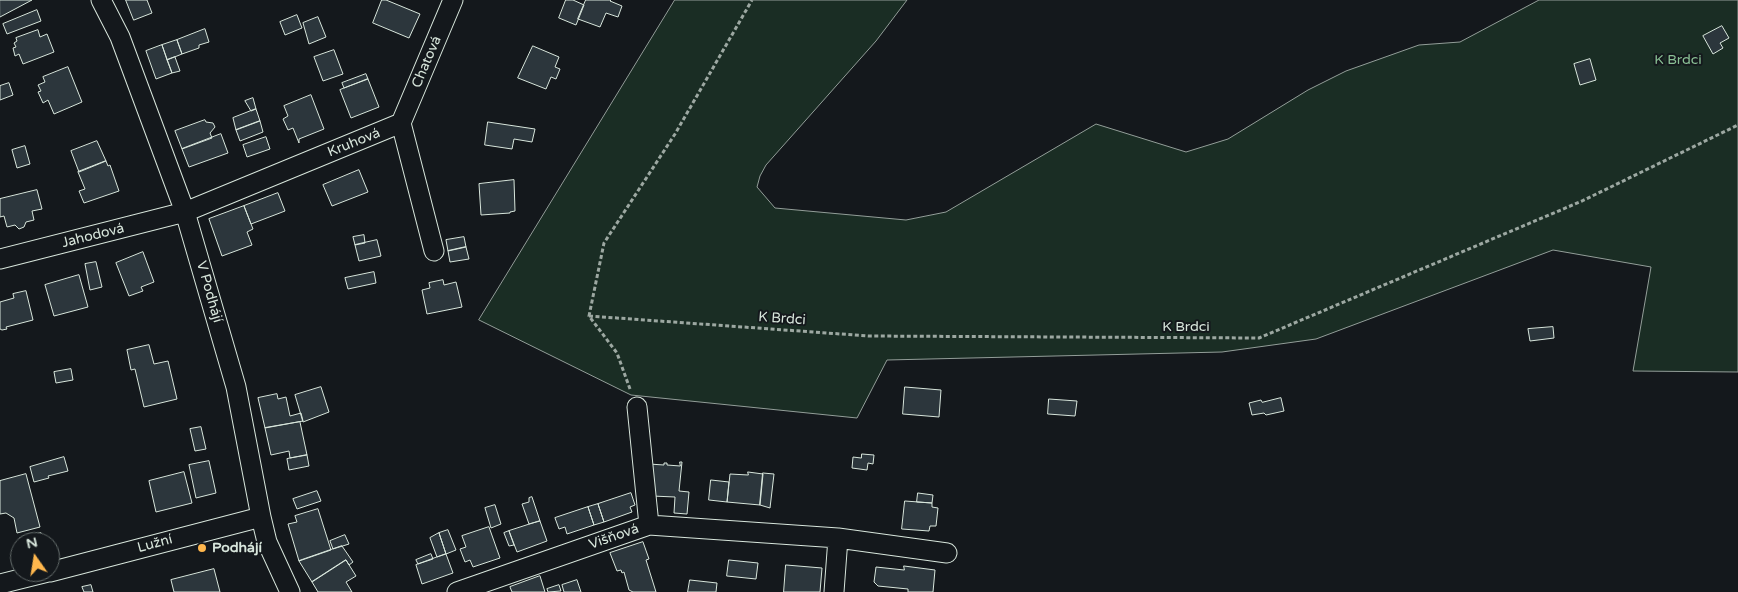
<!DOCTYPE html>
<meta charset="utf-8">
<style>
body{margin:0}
#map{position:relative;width:1738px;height:592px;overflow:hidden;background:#14181c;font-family:"Varela Round",sans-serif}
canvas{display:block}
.north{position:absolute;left:10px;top:532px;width:50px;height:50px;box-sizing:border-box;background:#14181c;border:1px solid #626a69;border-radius:50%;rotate:347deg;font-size:14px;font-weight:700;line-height:20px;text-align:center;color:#d8e6dc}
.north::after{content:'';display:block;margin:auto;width:18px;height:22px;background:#ffb74d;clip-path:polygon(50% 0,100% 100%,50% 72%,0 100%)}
</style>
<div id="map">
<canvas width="1738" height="592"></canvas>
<div class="north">N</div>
</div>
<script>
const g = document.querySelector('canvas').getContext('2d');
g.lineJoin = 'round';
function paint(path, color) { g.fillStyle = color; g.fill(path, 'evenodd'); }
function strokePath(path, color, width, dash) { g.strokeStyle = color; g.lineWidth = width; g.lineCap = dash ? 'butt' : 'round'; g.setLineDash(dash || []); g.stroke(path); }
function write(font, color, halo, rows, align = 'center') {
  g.font = font + ' "Varela Round",sans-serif'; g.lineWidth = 4; g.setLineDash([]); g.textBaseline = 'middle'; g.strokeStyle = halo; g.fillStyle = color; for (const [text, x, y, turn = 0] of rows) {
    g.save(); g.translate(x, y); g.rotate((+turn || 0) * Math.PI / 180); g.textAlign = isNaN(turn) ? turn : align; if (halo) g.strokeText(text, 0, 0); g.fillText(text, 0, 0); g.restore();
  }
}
const green = new Path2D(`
 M675 0H907L876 41 766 165 760 176 757 187 775 208 906 220 946 212 1096 124 1186 152 1228 139 1308 90 1346 71 1419 45 1460 42 1539 0H1738V372L1633 371 1651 267 1553 250 1316 339 1222 352 887 360 857 418 631 395 479 320Z`);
const building = new Path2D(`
 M0 0H32L0 17Z
 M126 0H147L152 13 134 20Z
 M382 0H386L420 14 409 38 373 23Z
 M566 0H573L584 5 576 25 559 18Z
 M586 0H611L610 1 622 6 618 17 606 13 600 27 578 19Z
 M37 10 41 21 7 34 3 24Z
 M297 15 302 28 285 35 280 22Z
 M318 17 326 37 309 44 303 23Z
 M1722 26 1729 38 1720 43 1723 48 1713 54 1703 36Z
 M205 29 209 42 199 45V48L182 54 177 40Z
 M38 30 40 37 47 34 54 52 23 64 19 54 15 56 13 48 16 47 14 43 17 41 16 38Z
 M177 40 182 54 167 60 162 45Z
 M162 45 172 73 156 79 146 51Z
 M533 46 559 57 555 67 560 69 556 79 551 77 546 89 518 78Z
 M334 50 343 74 323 81 314 57Z
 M175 57 180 71 172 73 167 60Z
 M1590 59 1596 80 1580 85 1574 64Z
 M68 67 82 102 54 114 48 100 43 103 38 92 41 91 38 85 45 82 43 77Z
 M366 74 368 79 344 88 342 83Z
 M368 79 379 107 351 118 340 90Z
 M9 83 13 95 0 100V86Z
 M311 95 324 129 299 139V143L293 128 288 130 283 119 288 116 284 106Z
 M253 98 256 109 251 111 245 101Z
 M256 109 260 121 236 130 233 118Z
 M205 120 206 122 213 123 215 127 210 133 212 138 182 149 175 131Z
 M260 121 263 132 240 141 236 130Z
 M488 122 535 129 532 142 514 139 512 149 485 145Z
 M221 134 228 153 189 167 182 149Z
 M266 137 270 149 247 157 243 145Z
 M97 141 106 161 79 172 71 151Z
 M25 146 30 164 17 168 12 150Z
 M106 161 108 166 110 165 119 191 84 203 79 191 85 189 78 172Z
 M359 170 368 192 332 206 323 185Z
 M514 180 515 211 510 212V213L481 215 479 184Z
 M37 190 42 209 32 211 34 220 26 222 24 227 19 229 15 225 7 227 4 216 0 217V199Z
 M278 193 285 211 251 224 244 206Z
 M244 206 253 229 247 232 252 245 222 256 209 219Z
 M364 235 365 243 355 245 353 237Z
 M464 237 466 247 448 251 446 240Z
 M377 240 381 256 359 261 355 245Z
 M466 247 469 259 450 262 448 251Z
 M143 252 154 282 141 287 143 291 129 296 116 263Z
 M96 262 102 287 90 290 85 264Z
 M374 272 376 283 348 289 345 278Z
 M79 275 88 307 54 316 45 285Z
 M443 280 444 285 456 282 462 307 427 314 422 290 430 288 429 283Z
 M26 291 33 320 6 327 7 329 2 330 0 329V302L14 298 13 294Z
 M1553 327 1554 338 1530 341 1528 329Z
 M149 345 154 364 168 361 177 399 144 407 135 369 131 370 127 350Z
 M71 369 73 380 56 383 54 372Z
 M321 387 329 412 303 422 295 395Z
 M905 387 941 390 939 417 903 414Z
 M277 394 278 399 286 397 290 416 301 413 303 421 265 428 258 398Z
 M1281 398 1284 411 1266 415 1264 413 1252 415 1249 403 1261 400 1262 402Z
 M1049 399 1077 401 1075 416 1048 414Z
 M300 422 307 455 290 458 289 451 271 455 265 428Z
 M201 427 206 449 195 451 190 429Z
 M862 454 874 455 873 464 868 463 867 470 852 468 853 457 861 458Z
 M307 455 309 466 289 470 287 459Z
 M64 457 68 471 48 476 49 478 34 482 30 467Z
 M209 461 216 493 196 498 189 465Z
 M680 462H682L679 491 689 492 687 514 674 513 675 497 652 496 649 464 664 465V463H667V465L680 466Z
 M184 472 192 503 156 512 149 481Z
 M748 472 763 474 760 505 727 502 730 474 748 475Z
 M763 473 774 474 770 508 760 505Z
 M26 474 40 527 17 533 14 518 6 513 0 514V481Z
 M711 480 729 482 727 502 709 500Z
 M317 491 321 501 297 509 293 499Z
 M631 493 635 505 630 507 632 512 604 522 598 504Z
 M918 493 933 495 932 503 917 502Z
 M532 497 540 521 529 524 522 504 529 502V498Z
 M905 501 932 503V507L938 508 936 526H930L929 531 902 529Z
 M598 504 604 522 594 525 588 507Z
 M495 505 501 524 491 528 485 508Z
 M588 507 594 525 567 534 565 527 559 529 555 518Z
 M318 509 331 550 299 561 288 524 297 522 295 516Z
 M540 521 547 541 517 552 509 531Z
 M489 527 500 558 473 567 470 560 465 562 460 549 466 547 462 536Z
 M448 530 456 550 446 554 439 533Z
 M509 531 514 545 509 546 504 533Z
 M41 533 43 542H21L20 538Z
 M439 533 446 554 437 557 430 538Z
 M345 535 349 544 333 549 330 541Z
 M643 542 649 559 646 560 656 592H633L629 590 624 572 622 573 621 570 617 571 610 553Z
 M342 546 353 562 349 565 346 560 312 582 299 561Z
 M431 554 433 559 418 564 416 560Z
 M446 554 453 573 422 584 416 565Z
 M346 560 356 576 346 582 352 592H318L312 582Z
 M729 560 758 563 756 579 727 576Z
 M786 565 822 568 820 592H784Z
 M904 566 935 570 933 592H908V589L878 586 874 582 876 567 904 570Z
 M214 569 220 592H174L171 580Z
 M540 576 545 592H512L510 587Z
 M577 580 581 592H564L562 585Z
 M690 580 717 583 716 592H688Z
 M91 585 93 592H84L82 587Z
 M559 585 561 591 548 592 547 589Z`);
const path = new Path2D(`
 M589 316 869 336 1259 338 1582 201 1738 125
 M630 389 617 353 589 316 604 243 675 134 752 0`);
const minor = new Path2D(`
 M101 0 120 37 185 212 236 387 261 517 267 542 290 592
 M401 123 453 0
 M0 259 185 212 401 123 434 251
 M637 407 649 525
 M50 572 261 517
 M0 584 48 572
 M457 592 649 525 838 538 947 553
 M834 592 838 538`);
const markers = [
 [202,548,5,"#ffb74d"]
];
const parkNames = [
 ["K Brdci",1678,60]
];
const streetNames = [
 ["Chatová",427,62,-67],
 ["Kruhová",354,143,-22],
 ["Jahodová",93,236,-14],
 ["V Podhájí",209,292,74],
 ["K Brdci",782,319,4],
 ["K Brdci",1186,327],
 ["Višňová",614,537,-19],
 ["Lužní",155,544,-15]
];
const poiNames = [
 ["Podhájí",212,548]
];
paint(green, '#1a2d24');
strokePath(green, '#939e99', 1);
paint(building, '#2c363c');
strokePath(building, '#d8e6dc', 1);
strokePath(minor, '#d8e6dc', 21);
strokePath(path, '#9da8a2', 3, [4, 2.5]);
strokePath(minor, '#14181c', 19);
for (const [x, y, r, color] of markers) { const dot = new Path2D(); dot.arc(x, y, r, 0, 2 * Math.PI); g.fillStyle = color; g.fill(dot); strokePath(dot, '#14181c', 2); }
write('14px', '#8ac095', '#14181c', parkNames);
write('14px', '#d8e6dc', '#14181c', streetNames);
write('bold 14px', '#d8e6dc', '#14181c', poiNames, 'left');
</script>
